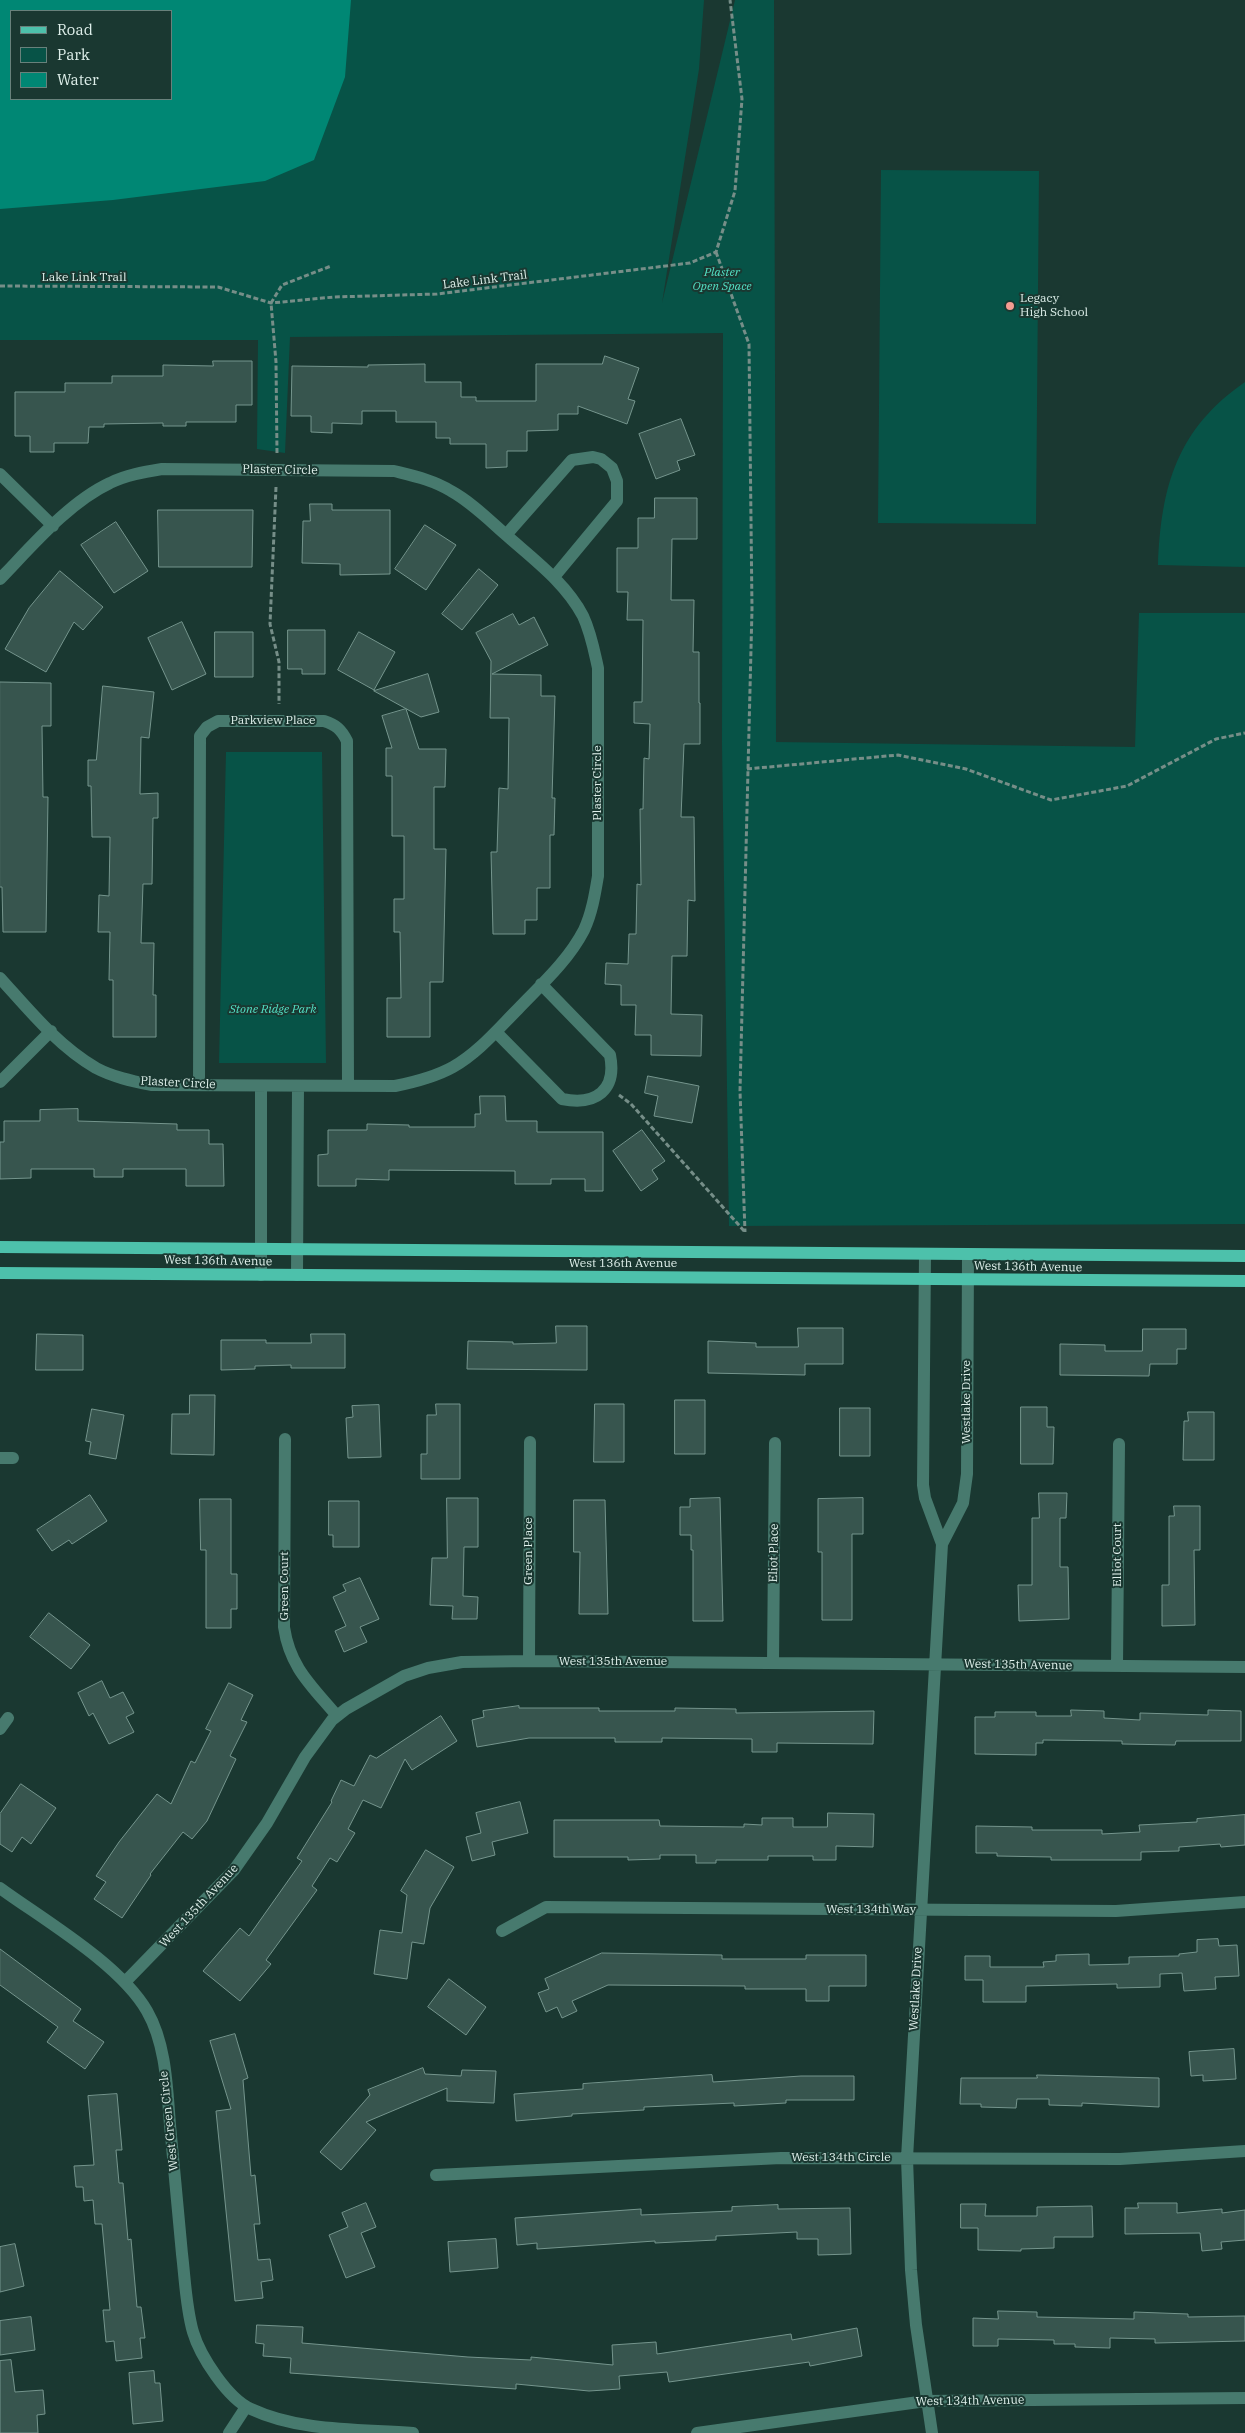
<!DOCTYPE html>
<style>
body{margin:0}
#map{position:relative;width:1245px;height:2433px;overflow:hidden;background:#1a3831;font-family:"IBM Plex Serif",serif}
canvas{display:block}
.legend{position:absolute;left:10px;top:10px;width:162px;height:90px;box-sizing:border-box;background:#1a3831;border:1px solid #68817b;margin:0;padding:6px 9px;list-style:none;font-size:15px;color:#deefea}
.legend li{display:flex;align-items:center;gap:10px;height:25px}
.legend b{width:25px;border:1px solid #68817b}
</style>
<div id="map">
<canvas width="1245" height="2433"></canvas>
<ul class="legend">
<li><b style="height:6px;background:#4dc1ab"></b>Road</li>
<li><b style="height:14px;background:#075347"></b>Park</li>
<li><b style="height:14px;background:#008774"></b>Water</li>
</ul>
</div>
<script>
const g = document.querySelector('canvas').getContext('2d');
g.lineJoin = 'round';
function paint(path, color) { g.fillStyle = color; g.fill(path, 'evenodd'); }
function strokePath(path, color, width, dash) { g.strokeStyle = color; g.lineWidth = width; g.lineCap = dash ? 'butt' : 'round'; g.setLineDash(dash || []); g.stroke(path); }
function write(font, color, halo, rows, align = 'center') {
  g.font = font + ' "IBM Plex Serif",serif'; g.lineWidth = 4; g.setLineDash([]); g.textBaseline = 'middle'; g.strokeStyle = halo; g.fillStyle = color; for (const [text, x, y, turn = 0] of rows) {
    g.save(); g.translate(x, y); g.rotate((+turn || 0) * Math.PI / 180); g.textAlign = isNaN(turn) ? turn : align; if (halo) g.strokeText(text, 0, 0); g.fillText(text, 0, 0); g.restore();
  }
}
const green = new Path2D(`
 M0 0H704L699 69 662 303 735 0H774L776 742 1135 747 1139 613H1245V1224L729 1226 722 742 723 333 290 337 285 453 257 449 258 340H0ZM11 11H171V99H11Z
 M881 170 1039 171 1036 524 878 523Z
 M1245 382V567L1158 565C1161 486 1177 429 1245 382Z
 M226 752H322L326 1063H219Z`);
const water = new Path2D(`
 M0 0H351L345 77 314 160 265 181 113 200 0 209ZM11 11H171V99H11Z`);
const building = new Path2D(`
 M605 356 639 368 628 399 635 401 627 424 578 406V414H558V430L527 431V451H507V467L486 468V444H450V438H436V422H396V411H362V424L332 423V433L311 432V416H291L292 366 368 367V365L425 364V382H461V397H476V401H536V364H602Z
 M213 361H252V405H236V422H186V426H163V423L104 424V427H89L88 443H54V452H30V436H15V392H65V383H112V376H163V365L213 366Z
 M681 419 695 455 677 461 680 470 656 479 639 434Z
 M655 498H697V539H672L671 600H694L693 652H699V703H700V744H684L681 817H694L695 901 688 900 687 956H672L671 1014 702 1015 701 1056 651 1055V1035H635L636 1005H621V985L605 984 606 963 628 964 629 934H636L637 884 641 885 640 809H643L644 758 649 759 650 724 634 723V702H642L643 620H627L628 592H617V548H638V518H654Z
 M310 504H332V510H390V574L340 575V564L302 563 303 521H310Z
 M158 510H253L252 567H159Z
 M116 522 148 571 114 593 81 545Z
 M425 525 456 545 426 590 395 569Z
 M479 569 498 585 462 630 442 614Z
 M60 571 103 607 83 630 74 622 46 672 5 649 29 608Z
 M513 614 519 625 534 617 548 645 492 674 541 675V696H555L552 798H555L554 835H550V888H537V920H525V934H493L491 852H497L499 788 508 789 509 718H490L491 661 476 633Z
 M182 622 206 674 172 690 148 638Z
 M288 630H325V674H302V669H288Z
 M215 632H253V677H215Z
 M359 632 395 652 374 690 338 670Z
 M428 674 439 712 421 717 374 691Z
 M0 682 51 683V726H42L43 797H48L46 932H3L2 887H0Z
 M103 686 154 692 149 738 141 737 140 794 158 793V818H153L152 884H143L141 943H154L153 995H156V1037H113V980H109L110 932H98L99 895 109 896 110 837H92L91 786H88V760H96Z
 M406 709 419 749H446L445 787H434V849H446L443 982H430V1037H387V998H401L400 932H394V899H404V836H392V776H386V748H392L382 716Z
 M648 1076 699 1086 692 1123 654 1116 658 1096 645 1093Z
 M480 1096H505L506 1121H537V1132H603V1191H585V1179H551V1184H515V1171L389 1170V1180L356 1179V1186H318V1155L328 1154V1130H367V1124L409 1125V1127H475V1114H480Z
 M78 1109V1121L177 1124V1130H209V1144H223L224 1186H186V1169H123V1177H94V1169H31V1178L0 1179V1142H4V1121H40V1110Z
 M642 1130 665 1161 652 1170 658 1179 641 1191 613 1151Z
 M556 1326H587V1370L467 1369 468 1341 513 1342V1344L556 1343Z
 M798 1328H843V1364H805V1375L708 1373V1341L756 1343V1347H798Z
 M1143 1329H1186V1349H1177V1364H1150L1149 1376 1060 1375V1344L1105 1345V1351H1142Z
 M37 1334 83 1335V1370H36Z
 M311 1334H345V1368H291V1365L255 1366V1369L221 1370V1340H266V1343H311Z
 M190 1395H215L214 1455 171 1454 172 1414H189Z
 M675 1400H705V1454H675Z
 M436 1404H460V1479H421V1454H427V1415H436Z
 M595 1404H624V1462H594Z
 M379 1405 381 1457 348 1458 346 1418 353 1417 352 1406Z
 M1021 1407H1047V1427H1054L1053 1464H1021Z
 M840 1408H870V1456H840Z
 M92 1409 124 1415 116 1459 89 1454 91 1442 86 1441Z
 M1188 1412H1214V1460H1183L1184 1421H1188Z
 M1039 1493H1067L1066 1518H1060V1567H1068L1069 1619 1019 1621 1018 1585H1032V1518H1039Z
 M90 1495 107 1521 72 1544 69 1540 52 1551 37 1530Z
 M447 1498H478V1547H464L463 1596 478 1597 477 1619H452L453 1606 430 1605 432 1558H447Z
 M720 1498 723 1621H693V1550H691V1535H680V1507H690V1499Z
 M863 1498V1534H852V1620H822V1552H818V1499Z
 M200 1499H231V1574H237V1609H231V1628H206V1550H201Z
 M574 1500H605L608 1614H579L580 1552H574Z
 M329 1501H359V1547H333V1535H329Z
 M1174 1506H1200V1550H1194L1195 1625 1162 1626V1585H1169V1516H1174Z
 M360 1578 379 1619 360 1627 367 1642 344 1652 335 1631 346 1626 333 1597 346 1591 343 1585Z
 M49 1613 90 1645 71 1669 30 1637Z
 M102 1681 110 1698 123 1692 134 1713 126 1717 134 1732 109 1744 93 1713 89 1716 78 1693Z
 M229 1683 253 1695 241 1720 247 1722 230 1756 236 1759 207 1821 192 1839 183 1832 150 1874 151 1875 122 1918 94 1899 106 1882 96 1876 119 1842 157 1794 171 1804 191 1761 195 1763 211 1731 206 1729Z
 M519 1706V1708H599V1711H675V1708L736 1709V1713L874 1711 873 1744 777 1743V1752H752V1739L662 1738V1742H615V1738H529L477 1747 472 1720 484 1717 483 1711Z
 M1071 1710 1104 1711V1718L1140 1720V1713L1208 1715V1710L1241 1711V1741H1176L1175 1745 1122 1744V1741L1043 1740V1743H1036V1755L975 1754V1717H995V1712H1036V1716H1071Z
 M441 1716 457 1741 412 1770 405 1759 381 1808 363 1800 348 1829 355 1833 337 1862 330 1858 312 1886 317 1890 266 1960 271 1964 240 2001 203 1971 240 1928 249 1936 302 1861 297 1858 332 1802 331 1801 341 1780 354 1786 370 1755 376 1758Z
 M21 1784 56 1808 31 1844 22 1837 12 1852 0 1844V1814Z
 M520 1802 528 1833 492 1842 495 1855 472 1861 466 1837 481 1833 476 1813Z
 M828 1813 874 1814 873 1847 836 1846V1860H813V1856H768V1860H716V1863H696V1855H660V1859L628 1860V1857H554V1820H659L660 1826 744 1827V1824L762 1825V1818H793V1827H827Z
 M1245 1815V1845L1221 1847 1220 1844 1179 1847V1851L1141 1852V1860H1051V1857L997 1856V1853H976V1826L1032 1827V1830H1102V1834L1140 1832 1139 1825 1197 1822V1819Z
 M426 1850 454 1867 430 1908 424 1944 412 1942 407 1979 374 1974 380 1930 402 1933 407 1895 401 1891Z
 M1218 1939 1219 1946 1237 1945 1239 1976 1215 1977 1216 1989 1184 1991 1182 1973 1160 1974V1987L1117 1988V1984L1026 1986V2002H983V1980H965V1956H990V1967H1044L1043 1962 1056 1961V1955L1089 1954V1965L1129 1964V1957L1179 1956V1954L1197 1952V1940Z
 M0 1949 81 2009 73 2021 104 2042 85 2069 47 2042 58 2027 0 1985Z
 M602 1953 722 1955V1959H806V1955H866V1986H829V2001H806V1989H745V1986L608 1985 572 2001 577 2011 562 2018 557 2007 546 2012 538 1993 549 1989 545 1979Z
 M449 1979 486 2007 466 2035 428 2007Z
 M235 2034 248 2078 243 2080 251 2176 255 2175 260 2224H254L258 2260 270 2259 273 2280 261 2282 263 2298 235 2301 216 2111 231 2109 210 2041Z
 M1234 2049 1236 2079 1203 2081V2075L1191 2076 1189 2052Z
 M423 2068 425 2074 461 2076 462 2070 496 2071 494 2103 447 2101V2088L366 2122 376 2130 341 2170 320 2152 370 2095 368 2090Z
 M712 2075 713 2082 801 2076H854V2100H786V2103L734 2106V2103L644 2107V2110L572 2114V2116L516 2121 514 2094 583 2089V2084Z
 M1037 2075 1159 2078V2107L1082 2103V2106L1049 2105V2099H1017L1016 2108 981 2107V2104H960L961 2078H1037Z
 M117 2094 122 2150H116L119 2183H123L128 2240 131 2239 137 2307H141L145 2338H140L142 2358 116 2361 114 2341 106 2342 103 2310H110L102 2224H95L93 2200 84 2201 83 2187H76L74 2166 94 2165 88 2096Z
 M366 2203 376 2227 361 2233 375 2267 346 2278 329 2235 348 2227 342 2213Z
 M1138 2203H1177V2213L1222 2209V2213L1245 2210V2240L1221 2242 1222 2249 1202 2251 1200 2233 1125 2234V2208H1138Z
 M961 2204H986L985 2216H1037V2207L1092 2206 1093 2237H1054V2248L1021 2249V2251L978 2250V2228H961Z
 M778 2205V2209L850 2208 851 2254 818 2255V2239H797V2232L716 2236V2240L655 2243V2241L537 2249V2243L517 2245 515 2218 641 2209V2215L732 2211V2207Z
 M496 2239 498 2268 450 2272 448 2242Z
 M15 2244 24 2286 0 2292V2247Z
 M998 2311 1037 2312V2317L1134 2319V2312L1188 2314V2317L1245 2316V2341L1155 2343V2339L1110 2338V2348L1075 2347V2344H1054V2340L998 2339V2346H973V2318L998 2319Z
 M31 2317 35 2350 0 2355V2321Z
 M257 2325 303 2327 302 2343 468 2357 531 2360V2357L613 2365 612 2345 656 2342 657 2354 791 2334 792 2340 857 2328 862 2356 810 2366 809 2362 669 2382 667 2372 619 2376 620 2389 589 2391 516 2384V2389L290 2373 291 2358 263 2356 264 2344 256 2343Z
 M11 2360 15 2392 43 2390 45 2414 37 2415 38 2433H0V2361Z
 M154 2371 155 2383H160L163 2421 133 2424 129 2373Z`);
const path = new Path2D(`
 M716 252 749 344 752 609 740 1091 745 1232
 M0 286 218 287 271 303 334 297 437 294 690 263 716 252 735 191 742 99 730 0
 M277 453 276 362 271 303 282 285 331 266
 M276 487 270 624 279 662V704
 M747 769 898 755 966 769 1051 800 1127 786 1216 739 1245 733
 M619 1095 631 1104 745 1232`);
const minor = new Path2D(`
 M0 474 53 526
 M506 535 572 460 593 457 601 459 612 468 617 481V501L554 577
 M0 579C31 547 69 502 110 483 126 475 144 472 162 469L394 471C414 476 433 480 451 491 471 502 488 519 505 534 533 559 565 582 583 616 591 633 594 650 598 668V876C595 894 592 913 584 930 568 961 541 985 518 1009 498 1029 478 1053 453 1067 435 1077 415 1082 395 1086L151 1085C132 1081 113 1077 96 1068 58 1046 29 1010 0 978
 M496 1032 562 1099C596 1106 617 1090 610 1055L541 984
 M0 1082 51 1031
 M199 1085 200 736 207 727 218 721H324C336 725 341 729 347 741L348 1086
 M925 1255 923 1485 925 1498 942 1544
 M261 1275V1086
 M297 1275 298 1086
 M285 1439 284 1627C290 1668 312 1686 337 1716
 M0 1458H13
 M529 1661 530 1442
 M773 1663 775 1443
 M1117 1666 1119 1444
 M0 1729 8 1718
 M0 1888C44 1920 120 1964 147 2011 166 2044 167 2087 170 2125 174 2168 178 2211 182 2254 185 2279 186 2308 193 2332 200 2356 228 2399 251 2409 300 2432 360 2429 413 2433
 M502 1931 546 1907 1116 1911 1245 1902
 M125 1982 234 1870 267 1823 305 1757 332 1720 346 1709 404 1676 428 1668 462 1662 529 1661 1245 1667
 M436 2175 781 2158 1120 2159 1245 2151
 M229 2433 246 2407
 M697 2433 926 2401 1245 2398
 M932 2433 916 2325 911 2270 907 2158 942 1544 963 1503 967 1474 968 1255`);
const major = new Path2D(`
 M0 1247 1245 1256
 M0 1273 1245 1281`);
const markers = [
 [1010,306,5,"#f59c91"]
];
const parkNames = [
 ["Plaster",722,273],
 ["Open Space",722,287],
 ["Stone Ridge Park",273,1010]
];
const streetNames = [
 ["Lake Link Trail",84,278],
 ["Lake Link Trail",485,280,-7],
 ["Plaster Circle",280,470,1],
 ["Parkview Place",273,721],
 ["Plaster Circle",598,783,-90],
 ["Plaster Circle",178,1083,3],
 ["West 136th Avenue",218,1261,1],
 ["West 136th Avenue",623,1264],
 ["West 136th Avenue",1028,1267,1],
 ["Westlake Drive",967,1402,-90],
 ["Green Place",529,1551,-90],
 ["Eliot Place",774,1553,-89],
 ["Elliot Court",1118,1555,-90],
 ["Green Court",285,1586,-90],
 ["West 135th Avenue",613,1662],
 ["West 135th Avenue",1018,1665,1],
 ["West 135th Avenue",199,1906,-47],
 ["West 134th Way",871,1910],
 ["Westlake Drive",916,1989,-87],
 ["West Green Circle",169,2121,-96],
 ["West 134th Circle",841,2158],
 ["West 134th Avenue",970,2401,-1]
];
const poiNames = [
 ["Legacy",1020,299],
 ["High School",1020,313]
];
paint(green, '#075347');
paint(water, '#008774');
paint(building, '#37554e');
strokePath(building, '#75958d', 1);
strokePath(path, '#768e88', 3, [5, 2.5]);
strokePath(minor, '#477a6e', 12);
strokePath(major, '#4dc1ab', 12);
for (const [x, y, r, color] of markers) { const dot = new Path2D(); dot.arc(x, y, r, 0, 2 * Math.PI); g.fillStyle = color; g.fill(dot); strokePath(dot, '#1a3831', 2); }
write('italic 12px', '#53e0c5', '#1a3831', parkNames);
write('12px', '#deefea', '#1a3831', streetNames);
write('12px', '#deefea', '#1a3831', poiNames, 'left');
</script>
